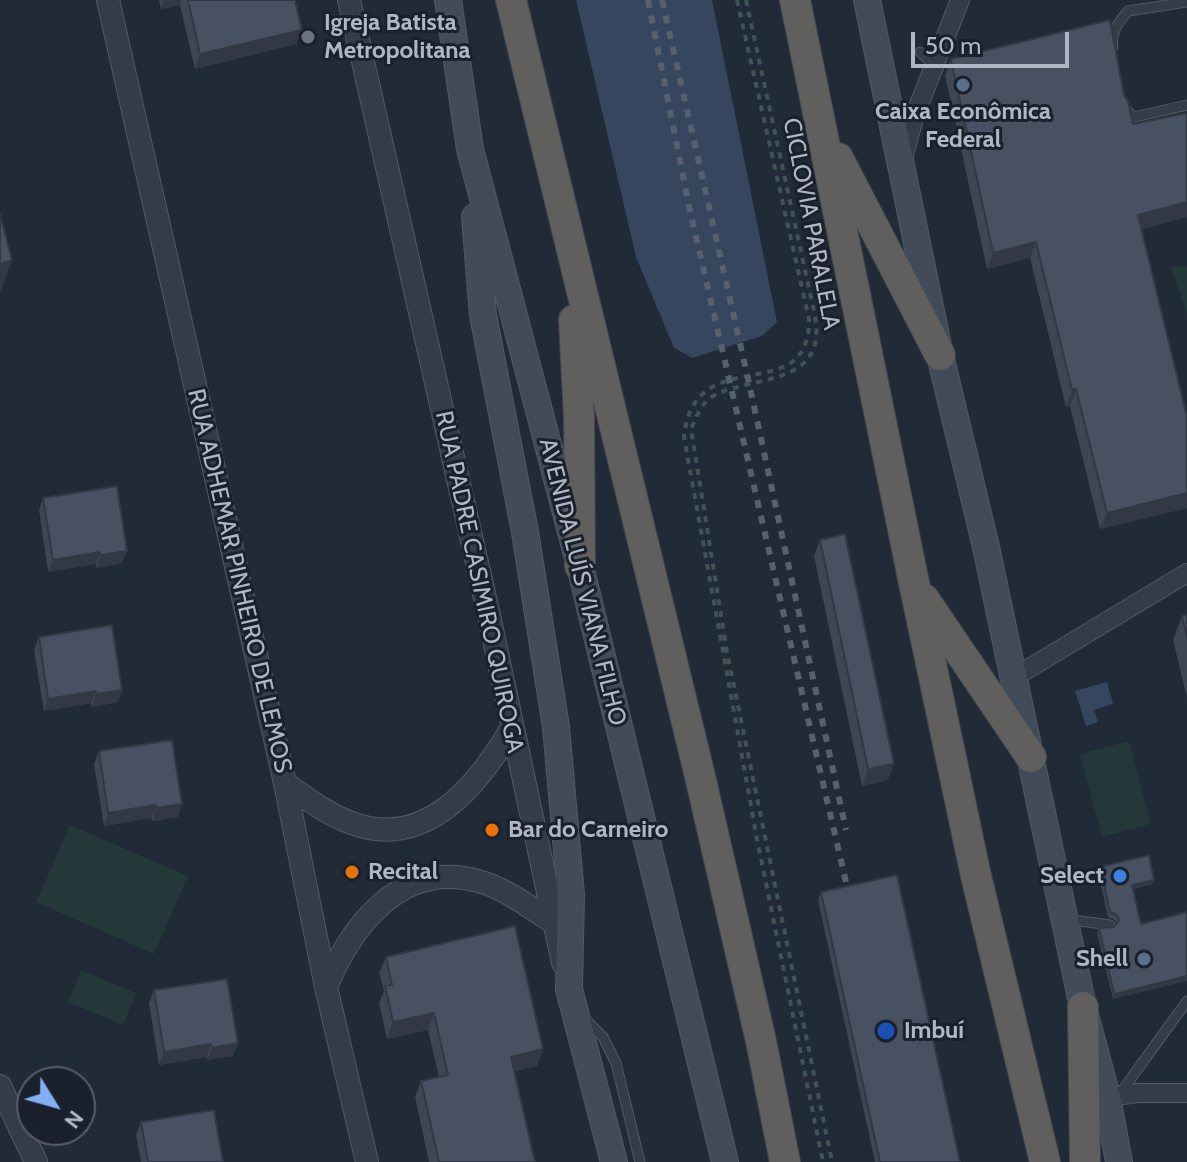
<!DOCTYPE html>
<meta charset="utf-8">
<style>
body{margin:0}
#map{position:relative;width:1187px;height:1162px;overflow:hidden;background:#212a37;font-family:Cabin,sans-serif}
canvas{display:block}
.north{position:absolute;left:16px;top:1066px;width:80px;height:80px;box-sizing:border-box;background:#1a212c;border:2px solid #565d69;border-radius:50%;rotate:127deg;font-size:22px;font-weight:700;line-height:32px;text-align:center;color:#afb7c4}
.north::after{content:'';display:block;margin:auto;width:28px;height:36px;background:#84aff4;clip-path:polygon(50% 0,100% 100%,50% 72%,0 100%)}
.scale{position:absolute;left:911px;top:32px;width:158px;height:36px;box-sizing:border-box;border:4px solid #afb7c4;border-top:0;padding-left:10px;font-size:24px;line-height:28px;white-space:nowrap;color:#afb7c4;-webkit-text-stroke:6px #1a212c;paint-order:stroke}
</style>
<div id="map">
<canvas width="1187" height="1162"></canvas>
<div class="north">N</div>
<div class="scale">50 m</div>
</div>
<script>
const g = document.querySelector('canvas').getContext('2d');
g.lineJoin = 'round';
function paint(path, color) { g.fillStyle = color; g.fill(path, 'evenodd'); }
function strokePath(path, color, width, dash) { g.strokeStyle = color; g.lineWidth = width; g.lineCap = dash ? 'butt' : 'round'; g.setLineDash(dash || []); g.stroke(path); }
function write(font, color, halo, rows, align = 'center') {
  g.font = font + ' Cabin,sans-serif'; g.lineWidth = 6; g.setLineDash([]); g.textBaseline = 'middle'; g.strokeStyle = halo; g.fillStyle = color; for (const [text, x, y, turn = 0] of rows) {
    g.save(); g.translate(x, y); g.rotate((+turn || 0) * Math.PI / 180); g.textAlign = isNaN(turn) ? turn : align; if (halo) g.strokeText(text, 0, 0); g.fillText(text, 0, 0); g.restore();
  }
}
const green = new Path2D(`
 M1187 266V316L1171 267Z
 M1129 741 1151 824 1102 837 1080 754Z
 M70 825 188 876 154 954 36 902Z
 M81 970 136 993 123 1025 68 1002Z`);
const water = new Path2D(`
 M576 0H712L777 322 762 336 692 358 674 348 636 257Z
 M1107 682 1113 704 1094 710 1098 722 1086 726 1075 691Z`);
const path = new Path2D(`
 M737 0 809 319C810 411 694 338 684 437L757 839 823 1162
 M746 0 815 316C827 385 759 375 717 394 702 401 697 415 691 429L727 652 832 1162`);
const service = new Path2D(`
 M1113 47C1110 32 1119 22 1128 11L1187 2
 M920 52 935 66
 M1124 108 1134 117 1187 105
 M1066 919 1110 925
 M585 1019 603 1037 616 1063 640 1162
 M1119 1095 1187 1001`);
const minor = new Path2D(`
 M903 158 915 115 960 0
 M1013 678 1187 573
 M1107 1097 1138 1093H1187`);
const tertiary = new Path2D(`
 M108 0 285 783 326 987 367 1162
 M349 0 488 611 563 963
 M285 783C305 797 325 813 349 822 424 852 477 787 511 729
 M326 987C352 924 402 860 478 881 505 888 531 908 554 923
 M0 1086 36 1162`);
const secondary = new Path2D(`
 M448 0 470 149 580 566 725 1162
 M867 0 940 355 986 547 1083 1007 1107 1097 1119 1162
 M475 217 483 315 525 532 556 727 571 895 569 989 614 1162`);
const trunk = new Path2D(`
 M511 0 699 772 761 1041 785 1162
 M795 0 914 583 976 876 1045 1162
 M838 158 940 355
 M574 320 579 418 580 566
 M924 599 1031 757
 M1083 1007 1085 1162`);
const rail = new Path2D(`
 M648 0 690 211 852 908
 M662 0 747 374 846 830`);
const wall = new Path2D(`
 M159 0H295L302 30 296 44 195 69 180 5 161 9Z
 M951 59 1124 95 1133 124 1187 217 1141 229 1187 417V508L1100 529 1070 406 1066 407 1030 258 987 269 945 75Z
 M43 498 122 563 96 568V564L48 572 39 510Z
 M820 540 888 780 862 786 814 556Z
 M1187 615V698L1173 640 1182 616Z
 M39 637 118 702 92 707 91 703 44 711 34 650Z
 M99 751 178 817 152 821 151 818 104 826 94 764Z
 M1100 867 1152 884 1133 889 1141 924 1113 999 1097 933 1099 928 1114 927 1117 924 1115 920 1108 917 1098 872Z
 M821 892 960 1162H875L818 900Z
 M386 957 543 1049 537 1066 515 1071 535 1162H429L415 1097 421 1081 439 1077 428 1030 387 1039 379 1003 384 991 379 973Z
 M154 990 238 1043 233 1056 207 1060V1057L159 1065 149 1003Z
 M141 1122 223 1162H141L136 1135Z`);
const shadedWall = new Path2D(`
 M164 0H181L180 5 161 9Z
 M302 30 296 44 195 69 200 54Z
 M1187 202V217L1132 232 1138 215Z
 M1036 242 1030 258 987 269 993 253Z
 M12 260 0 294V264Z
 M1076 389 1070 406 1066 407 1072 390Z
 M1187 493V508L1100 529 1107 513Z
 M127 551 122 563 96 568 101 555Z
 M100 552 96 564 48 572 53 560Z
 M122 690 118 702 92 707 96 694Z
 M96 691 91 703 44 711 48 699Z
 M894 764 888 780 862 786 868 769Z
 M182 804 178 817 152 821 156 808Z
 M156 805 151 818 104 826 108 813Z
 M1154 880 1152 884 1130 890 1132 885Z
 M1187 976V981L1113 999 1114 994Z
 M434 1013 428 1030 387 1039 393 1022Z
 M238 1043 233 1056 207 1060 212 1048Z
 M211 1044 207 1057 159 1065 164 1052Z
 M543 1049 537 1066 505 1073 511 1057Z`);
const building = new Path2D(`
 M188 0H295L302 30 200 54Z
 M1110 20 1124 95 1128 101 1133 124 1187 113V202L1138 215 1187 417V493L1107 513 1076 389 1072 390 1036 242 993 253 951 59Z
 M0 214 12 260 0 264Z
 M117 486 127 551 101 555 100 552 53 560 43 498Z
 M845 534 894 764 868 769 820 540Z
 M1187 615V637L1182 616Z
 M112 625 122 690 96 694V691L48 699 39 637Z
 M172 740 182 804 156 808V805L108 813 99 751Z
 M1149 855 1154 880 1132 885 1141 924 1187 912V976L1114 994 1099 928 1114 927 1119 920 1117 915 1110 912 1100 867Z
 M897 875 960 1162H880L821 892Z
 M515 926 543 1049 511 1057 535 1162H439L421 1081 448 1075 434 1013 393 1022 385 986 392 985 386 957Z
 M227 979 238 1043 212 1048 211 1044 164 1052 154 990Z
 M214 1110 223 1162H148L141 1122Z`);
const markers = [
 [308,37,8,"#6b7280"],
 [963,85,8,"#5c6f8a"],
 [492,830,8,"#e8710a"],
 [352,872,8,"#e8710a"],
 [1120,876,8,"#3f7fe0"],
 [1144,959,8,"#5c6f8a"],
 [886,1031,10,"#1a4fb4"]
];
const poiNames = [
 ["Igreja Batista",324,23],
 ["Metropolitana",324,51],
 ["Caixa Econômica",963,112,"center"],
 ["Federal",963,140,"center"],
 ["Bar do Carneiro",508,830],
 ["Recital",368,872],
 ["Select",1104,876,"right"],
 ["Shell",1128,959,"right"],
 ["Imbuí",904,1031]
];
const streetNames = [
 ["CICLOVIA PARALELA",811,224,79],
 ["RUA ADHEMAR PINHEIRO DE LEMOS",239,581,77],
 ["RUA PADRE CASIMIRO QUIROGA",479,582,78],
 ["AVENIDA LUÍS VIANA FILHO",582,582,76]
];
paint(green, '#243739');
paint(water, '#35465e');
strokePath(service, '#525a65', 11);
strokePath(minor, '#525a65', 20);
strokePath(tertiary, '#525a65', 24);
strokePath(secondary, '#525a65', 28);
strokePath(trunk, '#3f4752', 32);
strokePath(path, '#405355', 4, [6, 6]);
strokePath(service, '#343c48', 9);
strokePath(minor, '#343c48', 18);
strokePath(tertiary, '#343c48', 22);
strokePath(secondary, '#424b5a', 26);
strokePath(trunk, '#605f5d', 30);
strokePath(rail, '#56606f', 6, [8, 8]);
paint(wall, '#3d4653');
paint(shadedWall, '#323944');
paint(building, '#475161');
strokePath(building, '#323944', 2);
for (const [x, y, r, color] of markers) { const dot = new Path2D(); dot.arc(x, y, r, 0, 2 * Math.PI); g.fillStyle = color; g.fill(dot); strokePath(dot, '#1a212c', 3); }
write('bold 24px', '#afb7c4', '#1a212c', poiNames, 'left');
write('24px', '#afb7c4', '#1a212c', streetNames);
</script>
